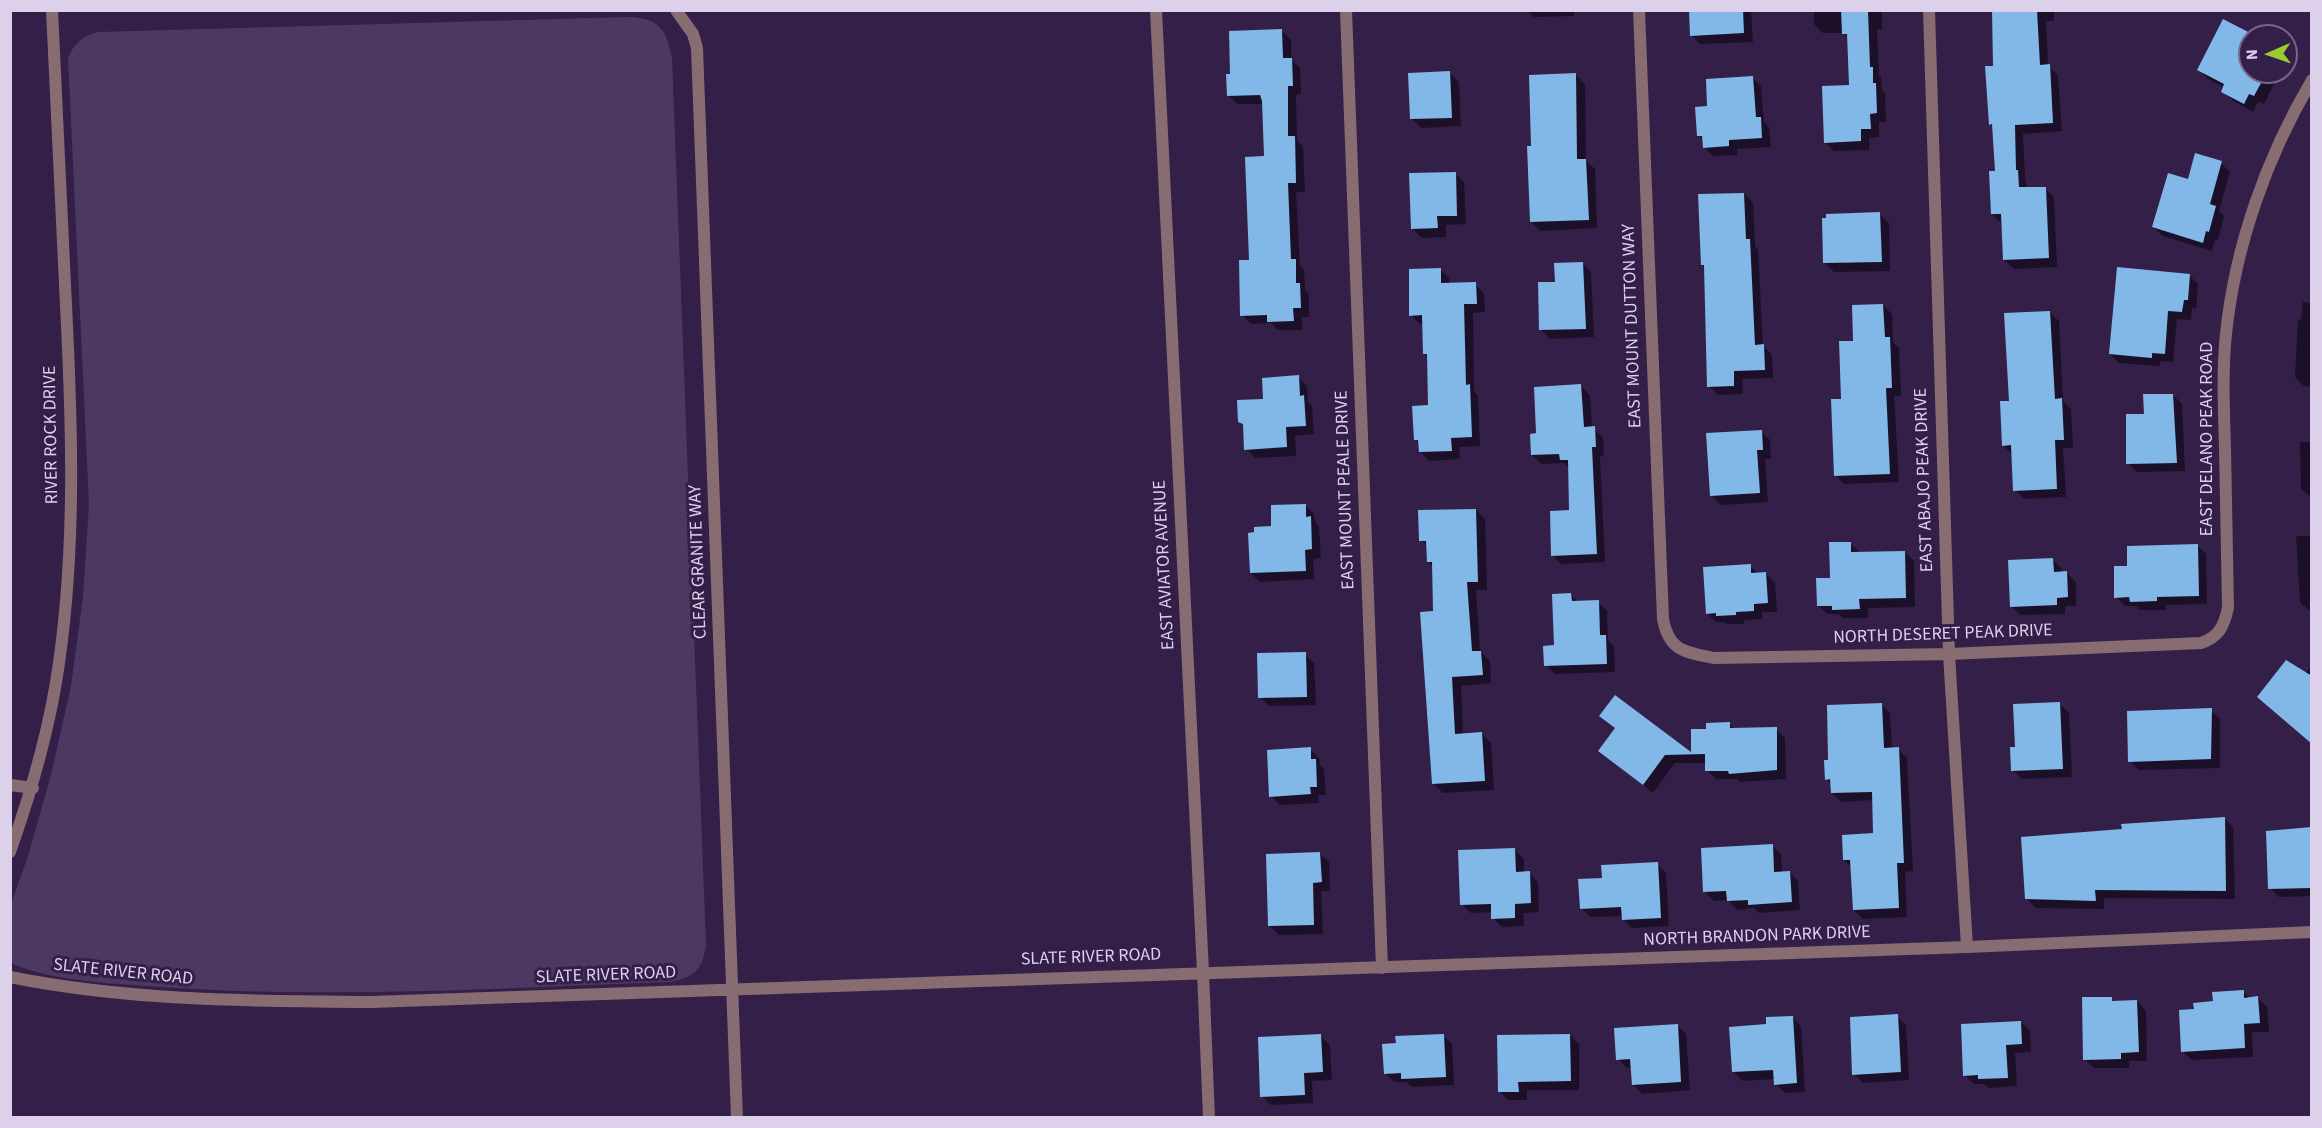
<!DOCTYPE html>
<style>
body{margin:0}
#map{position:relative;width:2322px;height:1128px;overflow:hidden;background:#341f49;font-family:"Source Sans 3",sans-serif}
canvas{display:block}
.frame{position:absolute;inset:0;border:12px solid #dcd0eb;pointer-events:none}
.north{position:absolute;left:2238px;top:24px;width:60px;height:60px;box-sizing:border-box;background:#341f49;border:2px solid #77668a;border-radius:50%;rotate:268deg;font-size:16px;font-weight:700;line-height:24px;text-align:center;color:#dcd0eb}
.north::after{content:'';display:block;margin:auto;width:21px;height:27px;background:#9cca31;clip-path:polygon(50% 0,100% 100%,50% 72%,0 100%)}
</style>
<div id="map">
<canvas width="2322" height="1128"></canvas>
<div class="frame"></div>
<div class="north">N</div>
</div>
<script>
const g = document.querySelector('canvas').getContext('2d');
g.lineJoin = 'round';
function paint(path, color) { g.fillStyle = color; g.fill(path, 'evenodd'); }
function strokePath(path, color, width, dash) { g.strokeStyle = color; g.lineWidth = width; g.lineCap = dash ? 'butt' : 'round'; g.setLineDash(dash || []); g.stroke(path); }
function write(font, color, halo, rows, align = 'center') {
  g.font = font + ' "Source Sans 3",sans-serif'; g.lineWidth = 6; g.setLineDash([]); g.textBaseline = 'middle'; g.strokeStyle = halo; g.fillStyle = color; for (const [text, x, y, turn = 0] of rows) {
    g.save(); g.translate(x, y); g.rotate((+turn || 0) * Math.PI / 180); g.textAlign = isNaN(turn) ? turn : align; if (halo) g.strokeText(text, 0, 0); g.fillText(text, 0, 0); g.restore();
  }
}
const green = new Path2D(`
 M629 17C659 18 667 30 672 59L706 945C702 970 696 976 671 982 501 988 331 999 161 987 119 984 50 981 13 964L10 960 11 904 28 856 51 775 71 686 83 597 89 504 68 58C74 43 84 35 99 32Z`);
const shadow = new Path2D(`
 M1527 10H1574V16L1534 17Z
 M1689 10H1751L1753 42 1700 44 1691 35Z
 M1814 10H1882V30L1877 29 1879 75 1881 77 1882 90 1885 93 1886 122H1879V137L1869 138V150L1834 151 1825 142 1850 86 1848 38 1843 33H1823L1814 24Z
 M1993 10H2054V21H2046L2048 66 2058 75 2062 131 2023 134 2025 179 2027 189 2045 188 2054 197 2057 267 2014 269 2004 260 2001 223 1992 214 1997 173 1993 127 1990 124 1994 67Z
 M2224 21 2253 36H2250V72H2267L2276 80 2264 104 2258 102 2253 112 2232 100 2223 91 2225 88 2208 79 2199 70Z
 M1282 31 1291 40V59L1300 68 1301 94 1296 95 1297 140 1303 147 1305 192H1296L1300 265 1304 270 1305 290 1309 294V317H1302V330H1278L1271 323 1251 324 1242 315 1266 158 1264 104H1237L1228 95 1231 76Z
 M1450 73 1459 82 1461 126 1421 128 1412 119Z
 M1576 75 1585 84 1586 161 1595 169 1597 228 1540 231 1531 222 1533 148Z
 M1752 77 1761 86 1764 122 1769 127 1771 147 1737 149V155L1713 156 1704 147V140L1698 135 1709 108Z
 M2221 163 2230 172 2219 211 2224 216 2218 240 2215 239 2212 251 2163 236 2153 227 2189 181Z
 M1455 173 1464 182 1466 224 1446 225V237L1422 238 1413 229Z
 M1744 194 1753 203 1755 246 1758 250 1763 345 1772 355 1773 378 1742 379 1743 394 1718 395 1709 386 1706 268 1702 264Z
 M1880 214 1889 223 1890 271 1834 272 1825 263Z
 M1582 263 1591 272 1594 337 1550 339 1541 330Z
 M1440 269 1449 278V284H1475L1484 293 1485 312 1473 313 1474 391 1478 395 1480 446 1459 447 1460 459 1429 461 1420 451V444L1415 439 1430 406 1428 357 1424 353V324H1420L1411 315Z
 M2189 275 2198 284 2196 309 2192 308 2191 320 2177 319 2173 362 2160 361V366L2119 363 2110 354Z
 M2303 302 2312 303V387L2304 386 2295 377 2298 319 2301 320Z
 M1883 305 1892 314 1893 342 1899 348 1901 396H1894L1899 482 1844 484 1835 475 1842 400 1854 342Z
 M2050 312 2059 321 2063 401 2071 409 2073 448H2063L2066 497 2024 499 2015 490 2013 455 2003 445 2010 402Z
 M1298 377 1307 386 1308 402 1312 406 1314 434 1295 436 1296 456 1255 458 1246 449 1245 426 1239 421Z
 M1581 386 1590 395 1592 428 1603 437 1604 455 1600 456 1605 562 1561 564 1552 555 1571 512 1569 468 1564 463 1541 464 1532 455 1538 435Z
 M2173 395 2182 404 2185 471 2137 472 2128 463 2146 415Z
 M1761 431 1770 440 1771 459H1765L1768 502 1721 505 1712 496Z
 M2300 442H2312V498L2301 489Z
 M1305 505 1314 514 1315 522 1319 527 1321 558 1313 559 1314 579 1260 582 1251 573 1273 528Z
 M1476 510 1485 519 1487 590H1476L1480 651 1490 661 1491 683 1461 686 1463 735 1482 734 1491 743 1494 790 1443 793 1434 784V567L1428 562V547L1421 540Z
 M2296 536H2312V612L2300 603Z
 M1850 543 1860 552H1905L1914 561 1915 607 1868 608V618H1843L1838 614H1827L1818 605Z
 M2197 545 2206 554 2207 604 2166 605V610H2140L2136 606H2125L2116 597Z
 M2053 560 2062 569V573H2067L2076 582V606H2065V614L2020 615 2011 606Z
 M1750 566 1758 574H1766L1775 583 1777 612H1762V619L1744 620V624H1726L1724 622H1716L1707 613Z
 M1571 595 1578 602H1598L1607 611 1608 640 1614 646 1615 672 1555 674 1546 665 1556 647Z
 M1305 654 1314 663 1316 705 1269 706 1260 697Z
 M2312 665V744L2268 706 2305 674Z
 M1615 697 1693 755 1692 731 1708 730 1730 724 1735 729H1776L1785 738 1786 779 1740 782 1737 779H1716L1707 770V763H1675L1653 793 1600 751 1616 729 1601 716Z
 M1881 704 1890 713 1892 749H1898L1907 758 1913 871 1905 872 1907 917 1863 919 1854 910 1852 868 1844 860 1875 835 1873 800 1841 802 1832 793V785L1827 779 1829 761Z
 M2060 704 2069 713 2072 777 2022 779 2013 770 2016 748Z
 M2211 710 2220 719V768L2139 770 2130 761Z
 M1310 749 1319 758 1320 765 1324 769 1326 795H1318L1319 803 1280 805 1271 796Z
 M2224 818 2233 827 2235 899 2104 898V909L2036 908 2027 899 2123 831Z
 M2312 829V896L2279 897 2270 888Z
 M1772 845 1781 854 1782 873 1789 872 1798 881 1800 910 1759 913 1754 908 1737 910 1728 900 1714 901 1705 892Z
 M1515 850 1524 859V873H1529L1538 882 1539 912 1523 913 1524 926 1502 927 1493 918V912L1471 913 1462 904Z
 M1320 853 1329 862 1330 891H1321L1323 934 1279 935 1270 926Z
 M1657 864 1666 873 1669 926 1632 928 1623 919V916L1590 917 1581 908 1603 879Z
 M2243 991 2250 999 2258 998 2267 1007 2269 1032H2252L2253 1057 2192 1060 2182 1051 2195 1011Z
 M2111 998 2115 1002 2137 1001 2146 1011 2147 1061H2129V1068H2094L2085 1059Z
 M1897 1016 1906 1025 1909 1080 1863 1083 1854 1074Z
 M1792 1017 1801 1026 1805 1092 1785 1093 1776 1084 1775 1079 1743 1081 1734 1072 1768 1026Z
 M2021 1022 2030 1031 2031 1052 2015 1053 2017 1086 1989 1088 1984 1084H1974L1965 1075Z
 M1677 1025 1686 1034 1690 1090 1642 1094 1633 1084 1632 1068H1627L1618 1059Z
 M1443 1035 1452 1044 1454 1085 1412 1087 1406 1082H1394L1385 1073Z
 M1570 1035 1579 1044V1090H1527V1100H1508L1499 1091Z
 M1321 1036 1330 1045 1332 1080 1312 1081 1313 1103 1271 1105 1262 1096Z`);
const building = new Path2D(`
 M1689 10H1743L1744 33 1690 36Z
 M1841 10H1868L1870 67H1873V83H1876L1877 113 1870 114 1871 129H1861V141L1824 143 1822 86 1849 85 1847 34H1842Z
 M1992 10H2037L2040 65 2050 64 2053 123 2015 125 2016 170H2018L2019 187H2046L2049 258 2003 260 2001 214H1991L1989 171H1995L1992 124 1989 125 1985 66H1993Z
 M2223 19 2256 36H2250V72H2267L2254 96 2249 94 2244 104 2221 92 2224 84 2197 70Z
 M1282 29 1283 58H1292L1293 86H1288V136H1295L1296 183H1288L1291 259H1296V283H1300L1301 308H1293L1294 321 1267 322V315L1240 316 1239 260H1249L1245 157 1264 156 1262 101 1260 95 1227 96 1226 74H1230L1229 31Z
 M1450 71 1452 118 1410 119 1408 73Z
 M1576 73 1577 159H1586L1589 220 1530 222 1527 146H1531L1529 75Z
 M1753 76 1756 117H1761L1762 138 1729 140V146L1703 148 1702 136H1697L1695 107 1707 106 1706 79Z
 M2195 153 2222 161 2210 204 2216 206 2209 232 2206 231 2203 243 2152 227 2168 173 2188 179Z
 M1456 172 1457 216H1437L1438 228 1411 229 1409 173Z
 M1744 193 1746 239H1750L1755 345 1764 344 1765 370 1734 371V386L1707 387 1704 265H1701L1698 194Z
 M1880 212 1882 262 1823 263 1822 218H1826V214Z
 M1583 262 1586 329 1539 330 1538 282H1555L1554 263Z
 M2117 267 2190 274 2188 300H2184L2182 312 2168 311 2165 354 2152 353V358L2109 354Z
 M1441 268V283L1476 282 1477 304H1464L1466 385 1470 384 1472 437 1451 438 1452 451 1419 452 1418 440H1414L1412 406 1428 405 1427 354H1423L1422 315 1409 316V269Z
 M1883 304 1885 337H1890L1892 388H1886L1890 474 1834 476 1831 399H1841L1839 341H1853L1852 305Z
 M2050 311 2055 399 2062 398 2064 440H2055L2057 489 2013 491 2011 445 2002 446 2000 401H2009L2004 313Z
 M1299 375 1300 396 1304 395 1306 426 1286 427 1287 447 1244 450 1243 424 1238 422 1237 400 1263 399 1262 378Z
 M1581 384 1584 427 1595 426 1596 447H1592L1597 554 1551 556 1550 511 1569 510 1568 460H1560L1559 454 1531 455 1530 434 1536 433 1534 387Z
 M2143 394H2173L2177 463 2126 464V414H2144Z
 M1762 430 1763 450H1757L1760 493 1710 496 1706 433Z
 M1306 504V517L1311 516 1312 549 1305 550 1306 571 1250 573 1248 533 1254 532V527L1271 526V505Z
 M1476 509 1478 582H1467L1472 651H1481L1483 675 1452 677 1455 734 1482 732 1485 781 1432 784 1420 612 1433 611 1432 562H1427L1426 541H1419L1418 510Z
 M1829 542H1851V552L1905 551 1906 598 1859 599 1860 609 1832 610V606H1817L1816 578H1830Z
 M2198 544 2199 596 2157 597V601L2130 602 2129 597 2114 598V566H2127V546Z
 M2053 558 2054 572 2067 571 2068 597 2057 598V605L2010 607 2008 560Z
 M1751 564V573L1766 572 1768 603 1754 604V611L1736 612V615L1716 616V613L1706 614 1703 567Z
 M1571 593 1572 601 1599 600 1600 635H1606L1607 664 1544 666 1543 646 1554 645 1552 594Z
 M1306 652 1307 697 1258 698 1257 653Z
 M2286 660 2312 676V744L2257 697Z
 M1615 695 1691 752V729H1706V723L1730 722V728L1777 727V770L1729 774 1728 771H1705V754L1665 755 1643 785 1598 751 1615 728 1599 716Z
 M2060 702 2063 769 2011 771 2010 747H2015L2013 704Z
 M1882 703 1884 748 1899 747 1904 863H1897L1899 908 1853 910 1850 860H1843L1842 835 1873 833 1872 792 1831 793 1830 779 1825 780 1824 760H1828L1827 705Z
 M2212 708 2211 759 2128 762 2127 711Z
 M1311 747V759H1316L1317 787H1310L1311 794 1269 797 1267 750Z
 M2225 817 2226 891 2095 890 2096 901 2025 899 2021 837 2122 829 2121 824Z
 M2312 827V888L2268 889 2266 831Z
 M1773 844 1774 872 1790 871 1792 902 1748 905V900L1727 901 1726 891 1703 892 1701 848Z
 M1515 848 1516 872 1530 871 1531 903 1515 904V918L1491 919V904L1460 905 1458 850Z
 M1320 852 1322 882 1313 883 1314 925 1268 926 1266 854Z
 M1658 862 1661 918 1622 920 1621 907 1580 909 1578 879 1602 878 1601 865Z
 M2244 990V998L2258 996 2260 1023 2244 1024 2245 1048 2181 1052 2179 1010 2194 1009 2193 1003 2213 1001 2212 992Z
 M2082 997H2112V1001L2137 1000 2139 1052 2121 1053V1059L2083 1060Z
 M1898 1014 1901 1072 1852 1075 1850 1017Z
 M1793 1016 1797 1083 1774 1085 1773 1070 1732 1072 1729 1027 1766 1024V1017Z
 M2021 1021 2022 1044 2006 1045 2008 1078 1978 1079V1075L1963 1076 1961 1024Z
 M1678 1024 1681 1082 1632 1085 1630 1059 1616 1060 1614 1028Z
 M1321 1034 1323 1072 1304 1073 1305 1095 1260 1097 1258 1037Z
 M1444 1034 1446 1077 1401 1079V1073L1384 1074 1382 1044 1396 1043 1395 1036Z
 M1570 1034 1571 1081 1518 1082 1519 1092H1498L1497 1035Z`);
const minor = new Path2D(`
 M676 10 693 34 697 48 737 1118
 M1156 10 1203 972 1209 1118
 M1346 10 1382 968
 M1639 10 1663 619C1669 652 1686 652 1714 658L1949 654 2201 643C2219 637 2224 626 2228 608 2227 555 2226 501 2225 448 2224 410 2222 372 2226 334 2235 246 2267 156 2312 80
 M1929 10 1949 654 1967 947
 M10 785 33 788
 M10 852C32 790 50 728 59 663 76 544 72 425 66 305 61 207 57 109 52 10
 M10 977C129 1001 251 1001 371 1002L1967 947 2312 932`);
const streetNames = [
 ["EAST MOUNT DUTTON WAY",1633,326,-92],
 ["RIVER ROCK DRIVE",52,435,-91],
 ["EAST DELANO PEAK ROAD",2208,439,-90],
 ["EAST ABAJO PEAK DRIVE",1925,480,-92],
 ["EAST MOUNT PEALE DRIVE",1346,490,-92],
 ["CLEAR GRANITE WAY",699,562,-92],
 ["EAST AVIATOR AVENUE",1165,565,-93],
 ["NORTH DESERET PEAK DRIVE",1943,635,-2],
 ["NORTH BRANDON PARK DRIVE",1757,937,-2],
 ["SLATE RIVER ROAD",1091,958,-2],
 ["SLATE RIVER ROAD",123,973,6],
 ["SLATE RIVER ROAD",606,976,-2]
];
paint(green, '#4c3961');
paint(shadow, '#0007');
paint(building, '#81b8e8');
strokePath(minor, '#876c71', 12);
write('18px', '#dcd0eb', '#341f49', streetNames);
</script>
